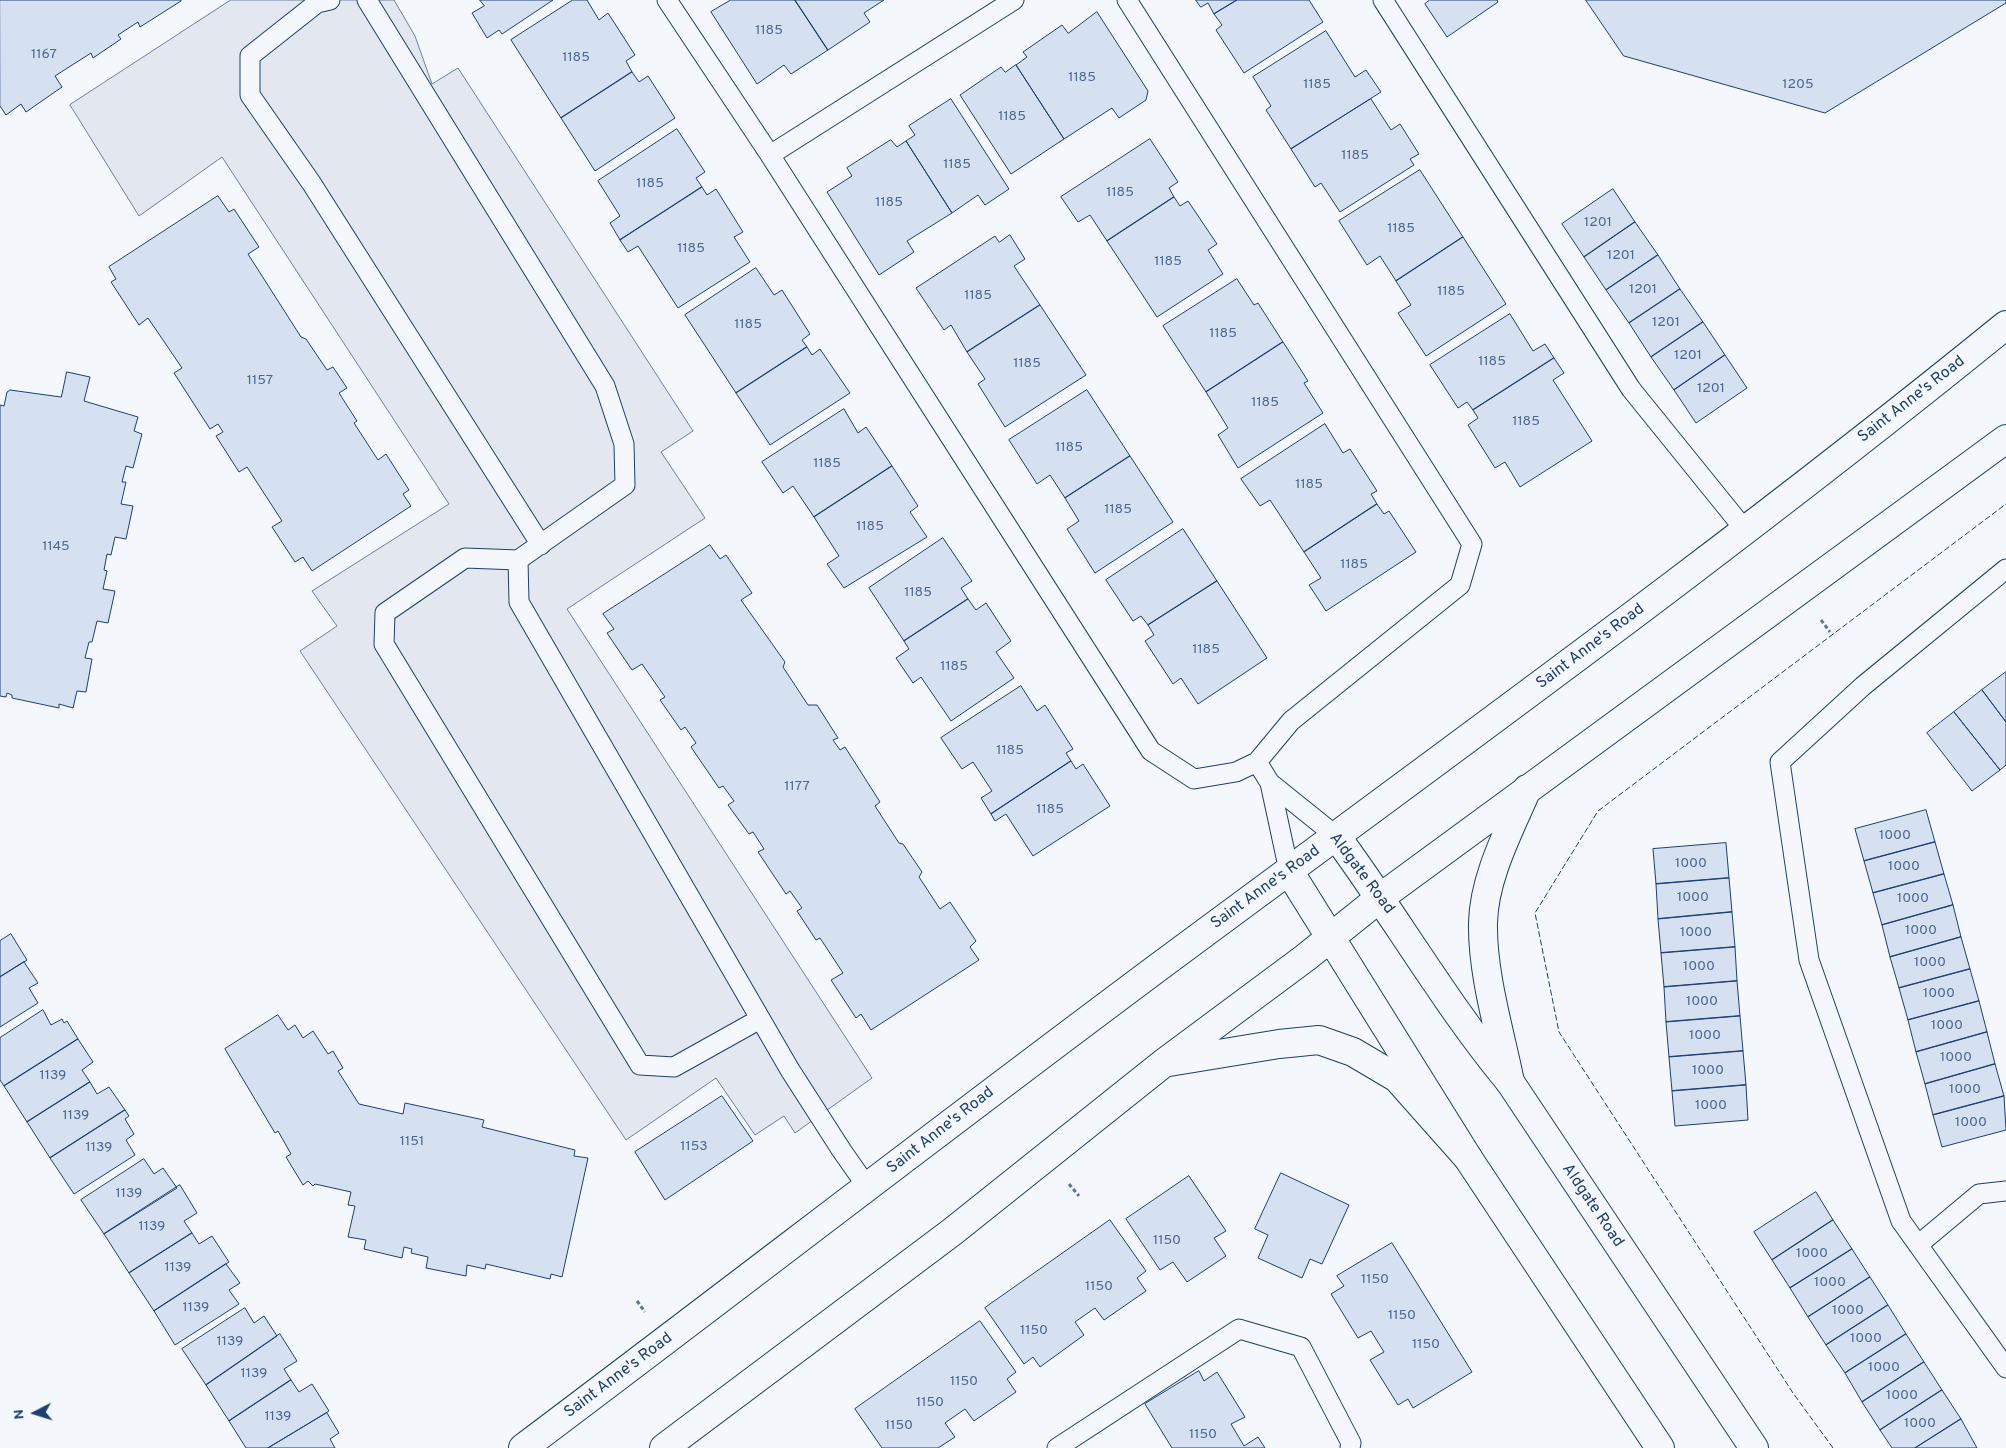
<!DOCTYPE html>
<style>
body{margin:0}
#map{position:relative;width:2006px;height:1448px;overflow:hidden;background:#f4f7fb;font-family:Overpass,sans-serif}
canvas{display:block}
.north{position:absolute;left:10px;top:1388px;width:50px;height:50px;-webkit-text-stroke:4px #f4f7fb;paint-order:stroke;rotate:265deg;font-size:14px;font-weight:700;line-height:20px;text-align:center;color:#1d3f73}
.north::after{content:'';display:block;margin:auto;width:18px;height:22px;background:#1d3f73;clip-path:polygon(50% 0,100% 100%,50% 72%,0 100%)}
</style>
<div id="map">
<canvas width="2006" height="1448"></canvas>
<div class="north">N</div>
</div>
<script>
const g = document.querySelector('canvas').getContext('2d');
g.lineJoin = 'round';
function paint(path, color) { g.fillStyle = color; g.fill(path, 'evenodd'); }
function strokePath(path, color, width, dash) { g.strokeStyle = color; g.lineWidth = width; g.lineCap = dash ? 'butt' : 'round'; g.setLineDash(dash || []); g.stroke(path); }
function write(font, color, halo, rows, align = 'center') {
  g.font = font + ' Overpass,sans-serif'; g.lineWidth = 4; g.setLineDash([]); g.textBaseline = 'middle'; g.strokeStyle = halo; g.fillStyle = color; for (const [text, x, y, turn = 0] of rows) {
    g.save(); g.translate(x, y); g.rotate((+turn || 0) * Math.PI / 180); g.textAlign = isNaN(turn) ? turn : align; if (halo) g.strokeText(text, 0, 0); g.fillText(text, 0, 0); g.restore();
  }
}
const parking = new Path2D(`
 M231 0H394L415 36 432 84 458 68 693 431 661 452 705 518 567 609 872 1078 795 1133 784 1116 755 1135 716 1078 626 1140 300 651 337 626 312 591 449 504 222 157 139 216 70 105Z`);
const building = new Path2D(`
 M0 0H181V1L140 27 138 22 118 35 121 39 93 58 91 53 55 76 62 87 26 112 21 104 6 115 0 106Z
 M480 0H553L502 34 499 30 487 38 472 13 484 6Z
 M573 0H587L599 20 608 13 635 55 626 61 632 72 561 118 511 40Z
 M731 0H795L828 50 791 74 784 65 757 84 711 12Z
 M795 0H884L864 13 870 22 828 50Z
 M1196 0H1237L1214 14 1208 3 1201 7Z
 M1237 0H1309L1323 22 1244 73 1216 30 1222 25 1214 14Z
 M1430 0H1497L1498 2 1447 37 1425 4Z
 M1586 0H2006V3L1825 113 1624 56Z
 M1097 12 1148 91 1146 100 1119 118 1112 108 1064 139 1016 65 1027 57 1023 52 1062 25 1068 33Z
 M1326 31 1355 77 1366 70 1381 92 1291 149 1266 110 1271 106 1253 77Z
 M1016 65 1064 139 1011 174 960 95 1001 67 1005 72Z
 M632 72 639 82 648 76 675 118 595 171 561 118Z
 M951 99 1009 189 985 205 978 195 952 213 906 141 915 135 909 126Z
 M1371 99 1391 130 1400 124 1419 154 1410 159 1414 165 1340 212 1321 183 1315 187 1291 149Z
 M677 129 705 172 696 178 702 187 620 240 610 223 620 216 598 181Z
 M1150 139 1178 182 1169 188 1174 197 1107 241 1090 215 1078 222 1061 197Z
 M891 140 897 147 906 141 952 213 907 241 914 252 879 275 827 192 852 176 847 168Z
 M1420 170 1463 237 1396 281 1380 256 1367 265 1339 221Z
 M702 187 707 195 716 189 743 232 734 237 750 262 678 308 638 246 628 252 620 240Z
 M1613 189 1635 222 1584 257 1562 224Z
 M218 196 229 212 234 209 259 247 248 254 301 337 306 339 327 370 333 367 347 388 339 393 357 421 354 423 378 460 386 454 409 490 403 494 411 506 312 571 303 557 295 562 272 527 282 521 247 467 239 472 216 436 223 432 218 424 210 429 174 373 182 368 148 318 139 325 111 282 116 279 109 267Z
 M1174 197 1180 206 1188 201 1217 244 1208 250 1223 274 1157 317 1107 241Z
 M1635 222 1658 255 1606 290 1584 257Z
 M1010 235 1025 259 1014 266 1040 305 967 352 951 325 944 330 916 288 995 236 999 242Z
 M1463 237 1506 304 1426 356 1398 313 1411 305 1396 281Z
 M1658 255 1680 289 1629 323 1606 290Z
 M756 268 774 295 782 290 810 334 802 340 807 347 736 393 685 315Z
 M1237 279 1254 305 1258 303 1283 342 1206 392 1163 326Z
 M1680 289 1703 322 1651 357 1629 323Z
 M1040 305 1086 375 1005 427 978 384 985 379 967 352Z
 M1510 314 1533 351 1545 344 1554 358 1473 410 1467 402 1458 408 1430 365Z
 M1703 322 1725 355 1674 390 1651 357Z
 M1283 342 1308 381 1304 383 1323 413 1238 468 1218 435 1228 428 1206 392Z
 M807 347 812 355 820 349 850 393 770 445 736 393Z
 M1725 355 1747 388 1696 423 1674 390Z
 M1554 358 1564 373 1553 380 1592 441 1520 487 1505 462 1495 468 1468 425 1478 418 1473 410Z
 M67 372 90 377 84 401 138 417 134 431 142 434 133 468 126 466 122 482H126L121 504 133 506 126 539 115 537 111 555 107 554 104 570 107 571 103 589 115 591 108 623 97 621 92 642H89L85 658 92 659 86 692 77 691 73 708 59 704V708L12 698V695L7 693 6 697 0 696V405L4 406 7 392 10 390 61 397Z
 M1087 390 1130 456 1065 498 1050 475 1037 484 1009 440Z
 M844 409 858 433 866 427 892 466 814 517 793 486 783 493 762 462Z
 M1325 424 1343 453 1350 449 1377 491 1371 494 1377 504 1304 552 1270 500 1260 506 1241 479Z
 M1130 456 1173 522 1095 573 1067 529 1079 521 1065 498Z
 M892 466 918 506 910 512 927 537 844 588 827 564 839 556 814 517Z
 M1377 504 1384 514 1389 511 1416 552 1326 611 1309 585 1321 578 1304 552Z
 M1183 529 1217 581 1148 625 1141 616 1133 621 1106 580Z
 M943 538 972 581 961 588 968 599 904 641 869 588Z
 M710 545 720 559 726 555 752 593 741 600 785 662 783 667 808 705H817L838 738 833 740 840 750 845 747 880 802 875 806 899 843 903 844 922 872 919 877 940 909 950 902 976 941 970 947 979 960 871 1030 861 1014 856 1018 831 980 843 973 820 938 816 940 797 911 802 908 790 891 786 894 758 852 764 849 753 832 749 834 728 805 734 801 723 786 719 788 691 747 696 743 685 727 681 730 660 700 665 697 642 664 632 670 607 633 614 629 603 614Z
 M1217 581 1267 658 1198 704 1181 678 1173 684 1145 641 1154 635 1148 625Z
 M968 599 976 610 986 603 1011 641 996 652 1014 678 951 721 921 677 913 683 896 658 909 649 904 641Z
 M2006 672V722L1982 690Z
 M1021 686 1037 711 1045 705 1073 749 1066 753 1071 761 991 814 981 798 992 791 973 762 962 769 941 738Z
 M1982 690 2006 722V765L2000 770 1954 712Z
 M1954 712 2000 770 1972 791 1927 733Z
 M1071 761 1076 769 1083 764 1110 806 1033 856 1006 814 995 821 991 814Z
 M1926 810 1935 842 1864 861 1855 829Z
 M1935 842 1944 874 1873 893 1864 861Z
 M1726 843 1729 878 1656 884 1653 849Z
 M1944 874 1953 905 1882 925 1873 893Z
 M1729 878 1732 912 1658 919 1656 884Z
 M1953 905 1961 937 1890 957 1882 925Z
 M1732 912 1735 947 1661 953 1658 919Z
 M11 934 27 960 0 977V941Z
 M1961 937 1970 969 1899 988 1890 957Z
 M1735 947 1737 981 1664 987 1661 953Z
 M24 962 38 983 29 988 38 1003 0 1027V977Z
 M1970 969 1979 1001 1908 1020 1899 988Z
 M1737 981 1740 1016 1666 1022 1664 987Z
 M1979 1001 1987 1032 1916 1052 1908 1020Z
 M43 1010 51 1025 62 1019 64 1023 67 1021 78 1039 4 1086 0 1080V1038Z
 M278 1015 288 1030 295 1025 303 1038 313 1031 328 1054 333 1051 343 1068 338 1071 359 1104 403 1114 405 1103 484 1120 482 1127 575 1150 574 1156 588 1158 562 1277 551 1274 550 1279 486 1264 485 1269 467 1265 466 1276 426 1268 428 1257 411 1253 412 1249 404 1247 402 1258 364 1249 366 1240 348 1237 355 1206 348 1205 351 1192 315 1184 313 1186 308 1181 303 1185 286 1157 291 1154 278 1131 275 1133 225 1049Z
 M1740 1016 1743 1051 1669 1057 1666 1022Z
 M1987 1032 1995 1064 1925 1084 1916 1052Z
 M78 1039 93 1062 82 1070 90 1082 27 1122 4 1086Z
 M1743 1051 1746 1085 1672 1091 1669 1057Z
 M1995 1064 2004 1096 1933 1115 1925 1084Z
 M90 1082 97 1094 109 1087 125 1110 50 1158 27 1122Z
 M1746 1085 1748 1120 1675 1126 1672 1091Z
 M722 1096 753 1141 665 1200 635 1152Z
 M2004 1096 2006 1130 1942 1147 1933 1115Z
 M125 1110 129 1116 125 1119 134 1134 126 1140 135 1155 74 1194 50 1158Z
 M144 1159 154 1174 163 1168 177 1188 104 1234 81 1200Z
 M1281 1173 1349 1205 1322 1264 1310 1259 1302 1278 1258 1258 1268 1235 1255 1229Z
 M1189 1176 1226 1231 1214 1238 1226 1256 1187 1282 1173 1262 1160 1270 1126 1219Z
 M180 1185 197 1213 184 1221 192 1233 129 1273 104 1234Z
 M1816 1192 1833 1220 1772 1260 1754 1232Z
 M1110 1220 1146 1271 1137 1278 1146 1291 1104 1320 1095 1308 1075 1322 1084 1335 1040 1367 1033 1357 1024 1364 985 1308Z
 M1833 1220 1852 1249 1790 1288 1772 1260Z
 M192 1233 199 1244 212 1236 229 1262 154 1311 129 1273Z
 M1392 1243 1472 1372 1413 1408 1408 1399 1398 1405 1370 1360 1384 1352 1371 1331 1358 1338 1331 1294 1344 1286 1337 1276Z
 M1852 1249 1870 1277 1808 1317 1790 1288Z
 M226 1264 240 1283 229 1290 239 1304 175 1345 154 1311Z
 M1870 1277 1888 1305 1826 1345 1808 1317Z
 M1888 1305 1906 1334 1845 1373 1826 1345Z
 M245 1308 254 1323 264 1316 277 1336 206 1385 182 1349Z
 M980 1321 1016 1372 1007 1379 1016 1392 974 1421 965 1409 945 1423 955 1437 938 1448H882L855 1409Z
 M280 1334 297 1361 284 1369 291 1380 229 1421 206 1385Z
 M1906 1334 1924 1362 1862 1402 1845 1373Z
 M1924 1362 1942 1390 1880 1430 1862 1402Z
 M1199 1371 1204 1381 1217 1372 1245 1417 1231 1424 1244 1446 1258 1437 1265 1448H1172L1145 1404Z
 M291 1380 299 1392 312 1384 329 1411 268 1448H246L229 1421Z
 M1942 1390 1961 1419 1915 1448H1892L1880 1430Z
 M327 1413 339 1433 330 1439 335 1448H268Z
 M1961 1419 1977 1448H1915Z`);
const path = new Path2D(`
 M1821 620 1830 632
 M1069 1184 1079 1196
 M637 1301 645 1312`);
const service = new Path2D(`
 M330 0 317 3 250 56V95L312 184 541 545
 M367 0 605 386 624 444 625 485 518 560 519 602 790 1070 842 1151 868 1188
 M667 0 770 155 1151 751 1194 779 1236 772 1257 762 1291 721 1460 585 1472 544 1127 0
 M1383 0 1631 389 1745 530
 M770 155 1014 0
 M518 560 465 558 385 613 384 644 640 1065 674 1067 760 1019
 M2006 569 1863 686 1780 762 1809 960 1901 1221 2006 1368
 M1257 762 1270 783 1289 871
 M1270 783 1336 836
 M1918 1245 1979 1194 2006 1191
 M1057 1448 1239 1329 1301 1347 1351 1443 1350 1448`);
const tertiary = new Path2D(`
 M1336 836C1396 917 1446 1005 1510 1082L1754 1448
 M1289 871 1468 1158 1660 1448`);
const secondary = new Path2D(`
 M1169 1062 1279 1044 1319 1040 1353 1052 1397 1078 1468 1158
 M1510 1082C1500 1032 1482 974 1483 923 1484 877 1509 831 1527 789
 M523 1448C737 1287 949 1123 1164 963 1447 753 1733 547 2006 325
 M664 1448 952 1232 1165 1062 1305 958 1381 897 2006 439`);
const fence = new Path2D(`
 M1833 1448 1793 1393 1559 1032 1535 913 1598 811 2006 504`);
const numberNames = [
 ["1185",769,31],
 ["1167",44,55],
 ["1185",576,58],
 ["1185",1082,78],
 ["1185",1317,85],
 ["1205",1798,85],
 ["1185",1012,117],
 ["1185",1355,156],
 ["1185",957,165],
 ["1185",650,184],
 ["1185",1120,193],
 ["1185",889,203],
 ["1201",1598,223],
 ["1185",1401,229],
 ["1185",691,249],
 ["1201",1621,256],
 ["1185",1168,262],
 ["1201",1643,290],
 ["1185",1451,292],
 ["1185",978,296],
 ["1201",1666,323],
 ["1185",748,325],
 ["1185",1223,334],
 ["1201",1688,356],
 ["1185",1492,362],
 ["1185",1027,364],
 ["1157",260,381],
 ["1201",1711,389],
 ["1185",1265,403],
 ["1185",1526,422],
 ["1185",1069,448],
 ["1185",827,464],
 ["1185",1309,485],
 ["1185",1118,510],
 ["1185",870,527],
 ["1145",56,547],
 ["1185",1354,565],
 ["1185",918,593],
 ["1185",1206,650],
 ["1185",954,667],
 ["1185",1010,751],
 ["1177",797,787],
 ["1185",1050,810],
 ["1000",1895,836],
 ["1000",1691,864],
 ["1000",1904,867],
 ["1000",1693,898],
 ["1000",1913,899],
 ["1000",1921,931],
 ["1000",1696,933],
 ["1000",1930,963],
 ["1000",1699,967],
 ["1000",1939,994],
 ["1000",1702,1002],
 ["1000",1947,1026],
 ["1000",1705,1036],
 ["1000",1956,1058],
 ["1000",1708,1071],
 ["1139",53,1076],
 ["1000",1965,1090],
 ["1000",1711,1106],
 ["1139",76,1116],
 ["1000",1971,1123],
 ["1151",412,1142],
 ["1153",694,1147],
 ["1139",99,1148],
 ["1139",129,1194],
 ["1139",152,1227],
 ["1150",1167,1241],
 ["1000",1812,1254],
 ["1139",178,1268],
 ["1150",1375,1280],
 ["1000",1830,1283],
 ["1150",1099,1287],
 ["1139",196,1308],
 ["1000",1848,1311],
 ["1150",1402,1316],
 ["1150",1034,1331],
 ["1000",1866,1339],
 ["1139",230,1342],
 ["1150",1426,1345],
 ["1000",1884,1368],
 ["1139",254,1374],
 ["1150",964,1382],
 ["1000",1902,1396],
 ["1150",930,1403],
 ["1139",278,1417],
 ["1000",1920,1424],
 ["1150",899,1426],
 ["1150",1203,1435]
];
const streetNames = [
 ["Saint Anne's Road",1912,400,-38],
 ["Saint Anne's Road",1591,647,-37],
 ["Aldgate Road",1361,874,53],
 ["Saint Anne's Road",1266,888,-36],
 ["Saint Anne's Road",941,1131,-38],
 ["Aldgate Road",1592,1206,56],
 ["Saint Anne's Road",619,1376,-37]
];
paint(parking, '#e3e8f0');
strokePath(parking, '#687fa3', 1);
paint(building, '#d5e0f0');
strokePath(building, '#1d3f73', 1);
strokePath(service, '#1d3f73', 21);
strokePath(tertiary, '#1d3f73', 30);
strokePath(secondary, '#1d3f73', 30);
strokePath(path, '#5e769c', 3, [4, 2.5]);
strokePath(service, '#f4f7fb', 19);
strokePath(tertiary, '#f4f7fb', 28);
strokePath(secondary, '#f4f7fb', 28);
strokePath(fence, '#1d3f73', 1, [6, 2.5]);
write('14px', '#4b6792', null, numberNames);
write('16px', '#1d3f73', '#f4f7fb', streetNames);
</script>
